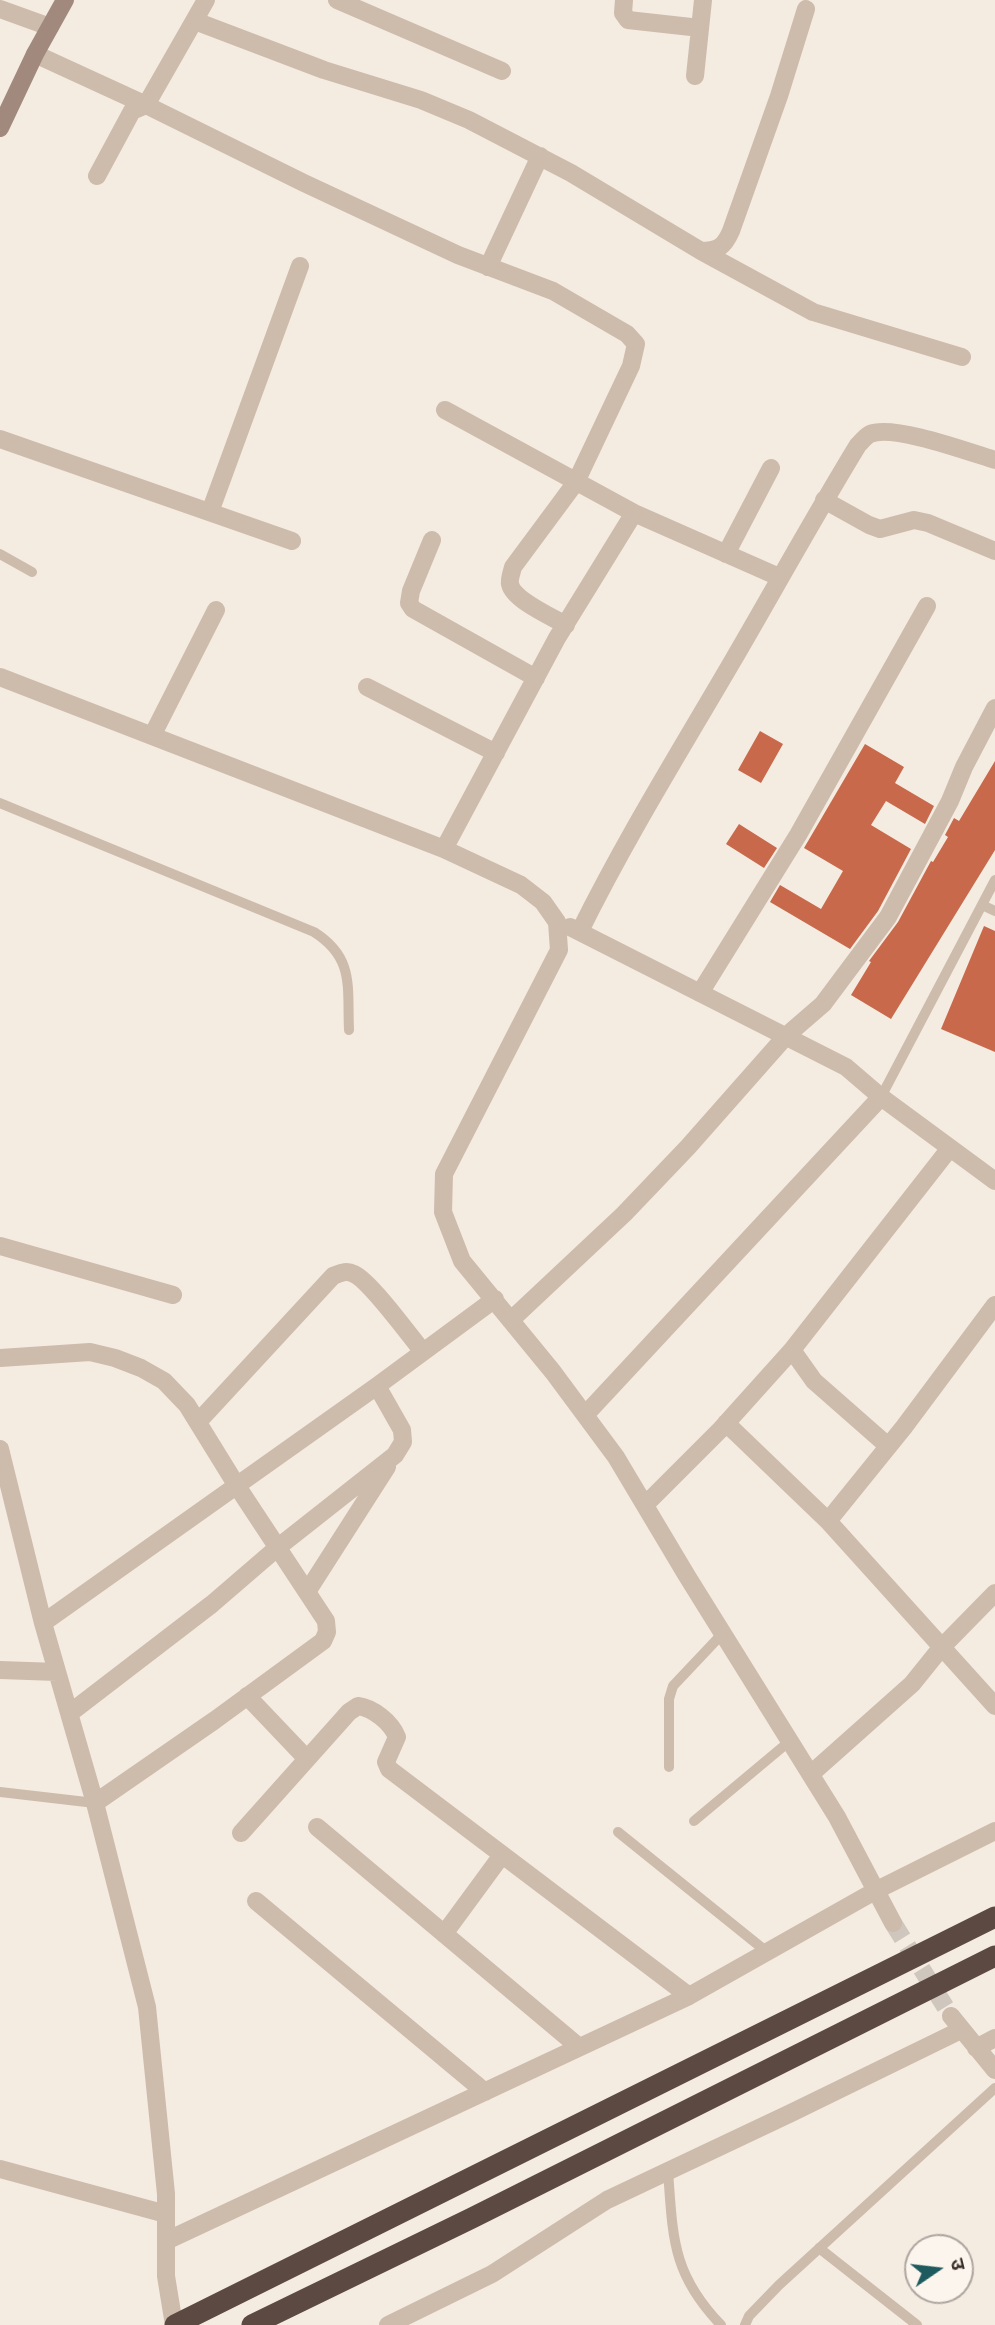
<!DOCTYPE html>
<meta charset="utf-8">
<style>
body{margin:0}
#map{position:relative;width:995px;height:2325px;overflow:hidden;background:#f4ebe1;font-family:Arial,"Noto Sans Devanagari",sans-serif}
canvas{display:block}
.north{position:absolute;left:904px;top:2234px;width:70px;height:70px;box-sizing:border-box;background:#fbf5ee;border:2px solid #aea6a0;border-radius:50%;rotate:76deg;font-size:19px;font-weight:700;line-height:28px;text-align:center;color:#3b302b}
.north::after{content:'';display:block;margin:auto;width:24px;height:32px;background:#1f5a5e;clip-path:polygon(50% 0,100% 100%,50% 72%,0 100%)}
</style>
<div id="map">
<canvas width="995" height="2325"></canvas>
<div class="north">उ</div>
</div>
<script>
const g = document.querySelector('canvas').getContext('2d');
g.lineJoin = 'round';
function paint(path, color) { g.fillStyle = color; g.fill(path, 'evenodd'); }
function strokePath(path, color, width, dash) { g.strokeStyle = color; g.lineWidth = width; g.lineCap = dash ? 'butt' : 'round'; g.setLineDash(dash || []); g.stroke(path); }
const building = new Path2D(`
 M760 731 783 744 761 783 738 770Z
 M865 744 904 767 895 783 934 806 925 824 886 801 871 825 911 849 878 911 850 949 770 902 780 885 821 909 843 871 804 848Z
 M995 761V850L891 1019 851 995 871 962 869 961 898 922 931 861 933 862 948 837 945 835 954 818 959 821Z
 M739 824 777 848 764 868 726 844Z
 M984 926 995 931V1052L941 1029Z`);
const streetTunnel = new Path2D(`
 M893 1923 951 2016`);
const lane = new Path2D(`
 M0 554 32 572
 M0 803 314 932C355 958 347 987 349 1030
 M982 905 995 911
 M881 1097 995 880
 M669 1767V1699L673 1686 723 1633
 M0 1792 95 1803
 M694 1821 791 1740
 M618 1832 767 1952
 M668 2171C673 2238 672 2274 721 2325
 M819 2248 917 2325
 M745 2325 749 2316 779 2285 995 2088`);
const street = new Path2D(`
 M337 0 502 71
 M624 0 623 13 628 20 700 28
 M0 9 50 27
 M195 21 324 70 421 100 469 120 571 173 701 251C718 251 724 247 731 231L779 96 806 9
 M35 54 146 105 304 183 458 255 553 291 627 334 636 344 631 366 576 482 513 567C512 572 509 579 510 584 513 600 552 617 566 625
 M695 76 703 0
 M97 176 132 111 146 105 206 0
 M701 251 813 312 962 357
 M488 267 540 156
 M445 410 634 513 779 577
 M0 439 292 541
 M824 500 869 525 880 529 914 520 928 523 995 551
 M210 512 300 266
 M432 540 411 591 409 603 413 609 536 678
 M726 554 771 468
 M0 677 444 849 521 885 543 902 557 922 559 950 444 1174 443 1212 462 1261 553 1372 616 1457 687 1576 837 1817 893 1923
 M367 687 496 753
 M152 736 216 610
 M444 849 557 638 634 513
 M570 927 846 1067 881 1097 995 1181
 M580 931C626 838 680 751 732 662 774 590 814 517 858 445 861 442 866 436 870 434 893 424 969 452 995 460
 M700 993 798 835 927 606
 M0 1246 173 1295
 M511 1320 624 1214 688 1147 786 1036 823 1004 888 917 950 801 964 767 995 708
 M792 1350 814 1381 888 1446
 M0 1358 90 1352 115 1358 141 1368 164 1381 187 1405 237 1486 326 1621 327 1632 323 1641 215 1720 95 1803
 M586 1414 881 1097
 M198 1422 333 1276C341 1273 346 1270 354 1274 370 1281 410 1336 423 1352
 M726 1423 828 1521 995 1706
 M0 1449 43 1623 95 1803 147 2007 166 2194V2276L174 2325
 M645 1505 721 1429 792 1350 950 1148
 M828 1521 904 1427 995 1305
 M307 1592 387 1467
 M43 1623 377 1386 495 1299
 M0 1670 57 1672
 M247 1696 307 1759
 M70 1713 212 1604 277 1548 395 1455 403 1442 402 1430 377 1386
 M812 1773 912 1684 941 1648 995 1593
 M317 1827 579 2047
 M241 1833 349 1712 358 1706C373 1708 391 1722 397 1737L386 1762 389 1769 689 1996
 M256 1901 485 2092
 M444 1934 502 1855
 M951 2016 995 2070
 M976 2048 995 2038
 M0 2169 166 2214
 M166 2241 689 1996 875 1891 995 1831
 M388 2325 492 2274 607 2200 791 2113 961 2030`);
const secondary = new Path2D(`
 M0 128 35 54 65 0`);
const highway = new Path2D(`
 M175 2325 995 1917
 M252 2325 472 2218 995 1956`);
paint(building, '#c8694b');
strokePath(streetTunnel, '#cfc6bd', 18, [18, 9]);
strokePath(lane, '#cdbbac', 10);
strokePath(street, '#cdbbac', 18);
strokePath(secondary, '#a18a7d', 18);
strokePath(highway, '#5c4a42', 21);
</script>
